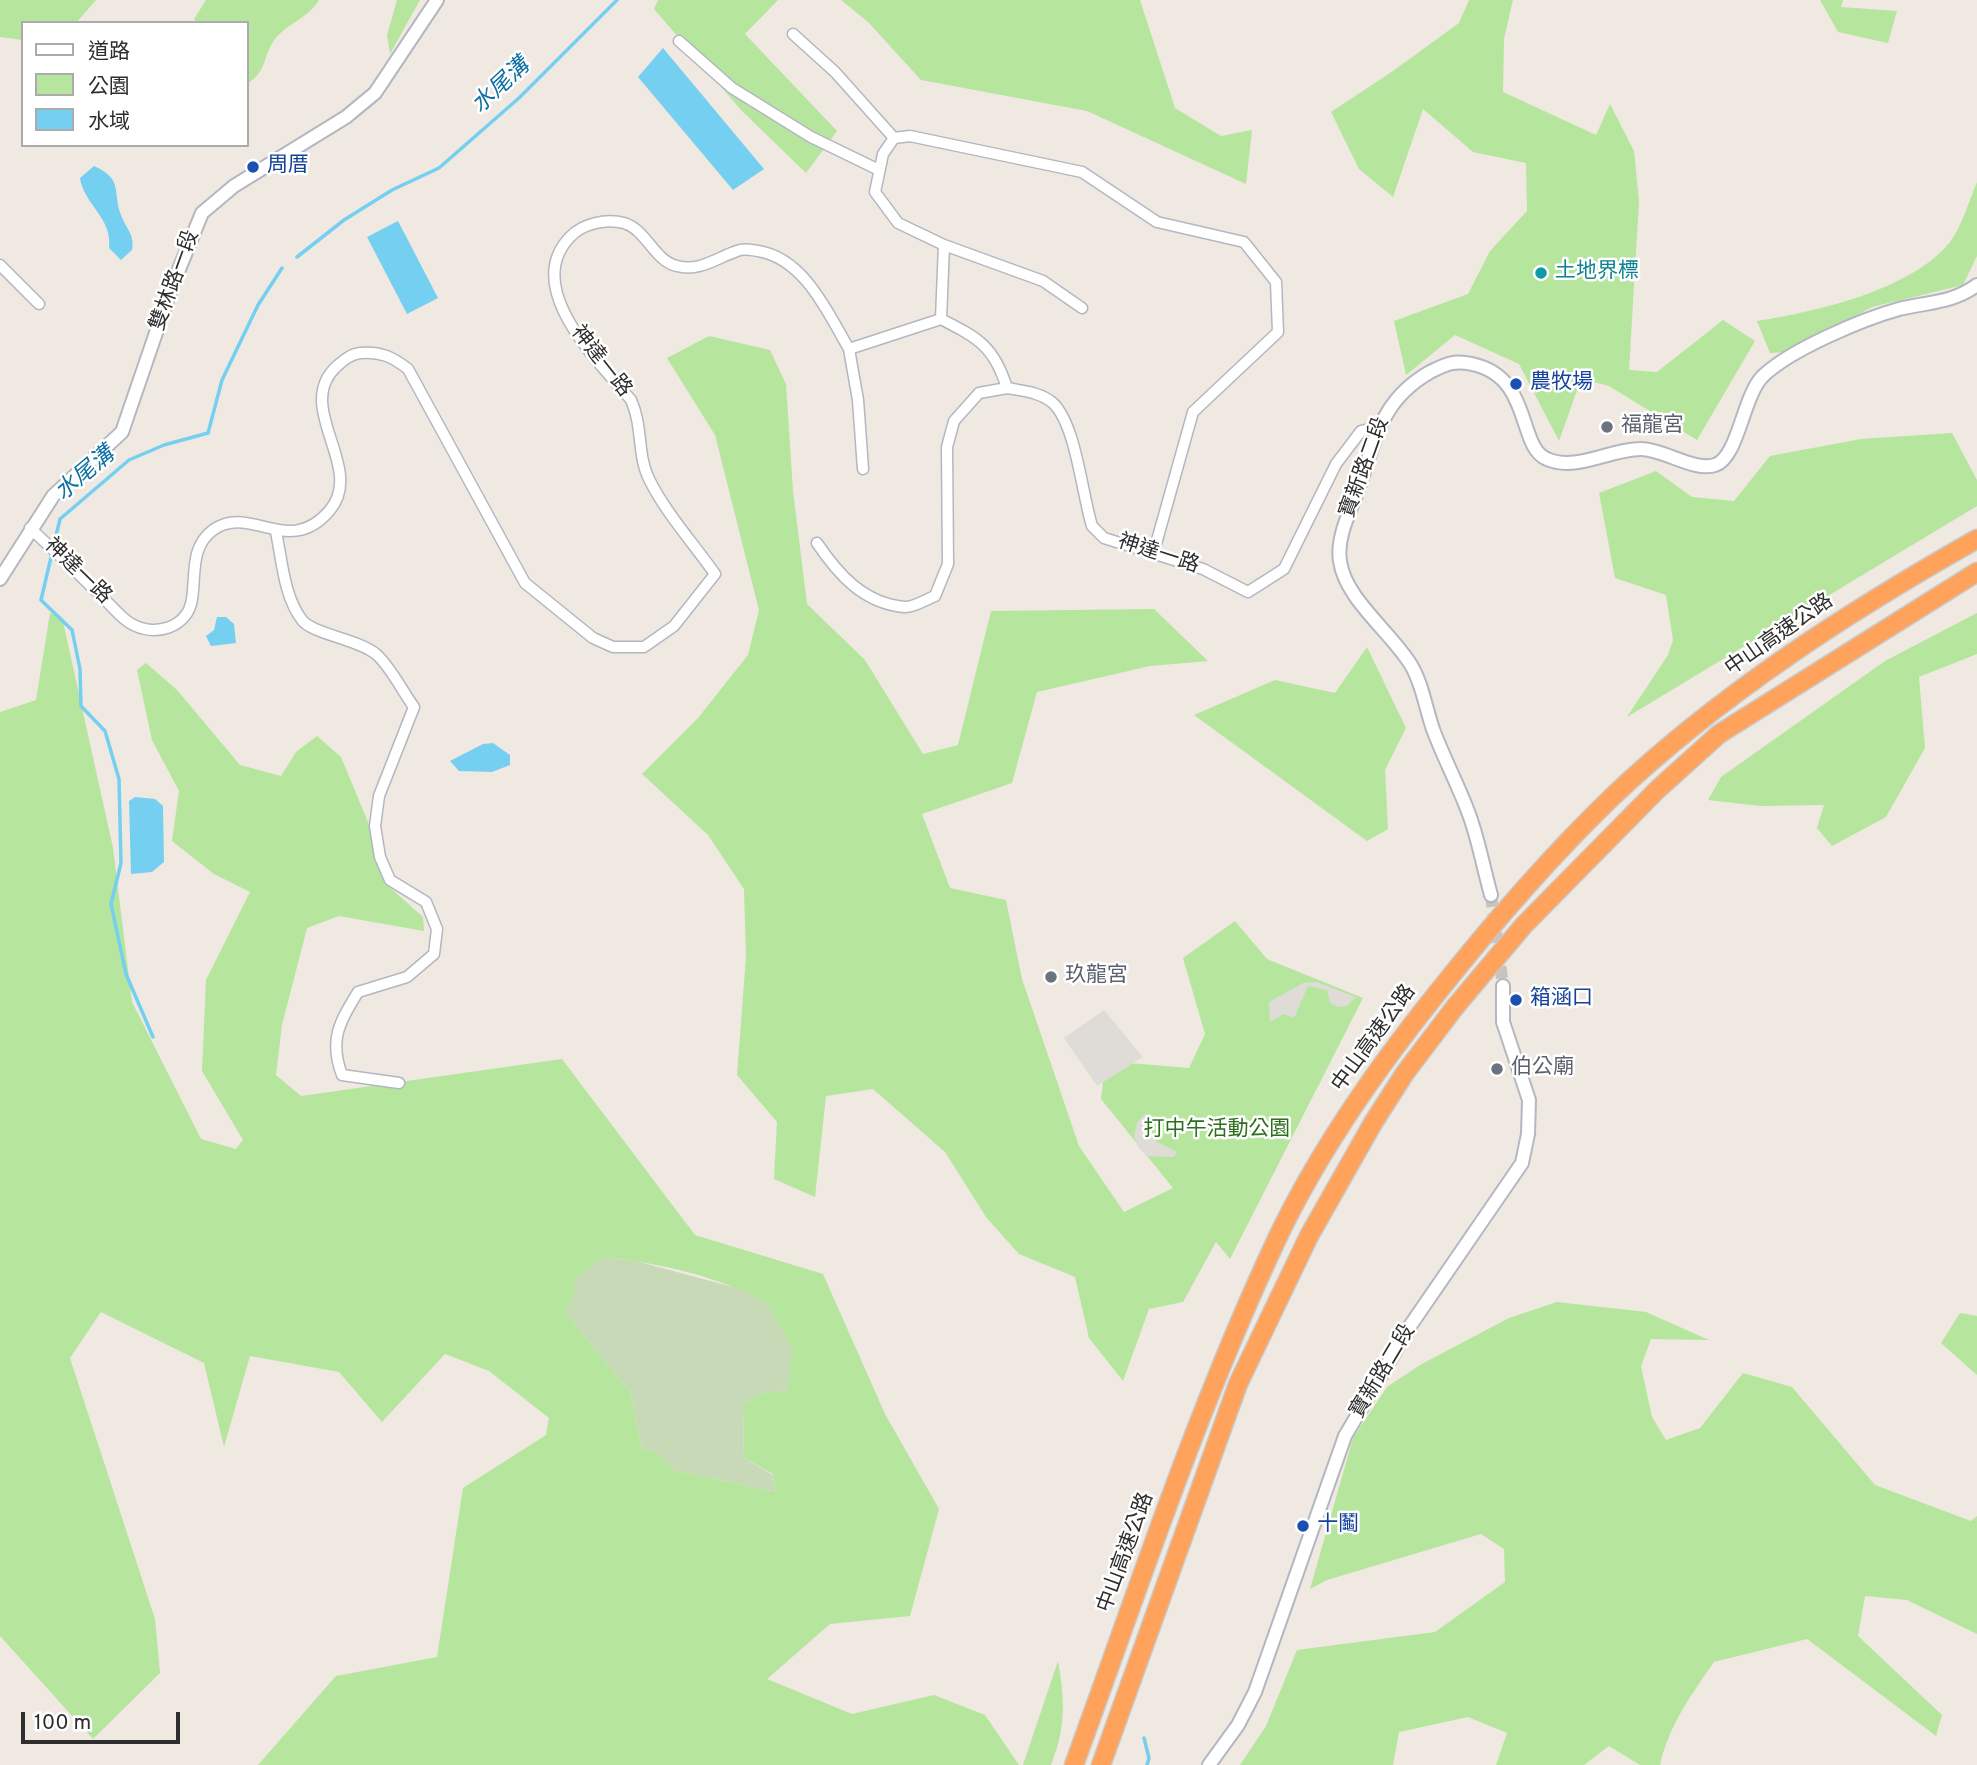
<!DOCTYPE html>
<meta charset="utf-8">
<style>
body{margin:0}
#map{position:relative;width:1977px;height:1765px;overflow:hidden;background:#efe9e1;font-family:Overpass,"Noto Sans TC",sans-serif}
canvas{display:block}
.legend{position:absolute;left:21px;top:21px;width:228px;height:126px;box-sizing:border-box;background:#fff;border:2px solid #ababab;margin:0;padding:9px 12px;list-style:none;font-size:21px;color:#2e2e2e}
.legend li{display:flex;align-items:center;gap:14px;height:35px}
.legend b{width:35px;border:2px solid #ababab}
.scale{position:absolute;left:21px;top:1712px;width:159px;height:32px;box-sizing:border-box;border:4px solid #2e2e2e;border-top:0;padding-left:9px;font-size:21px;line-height:24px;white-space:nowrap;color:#2e2e2e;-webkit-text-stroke:5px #fff;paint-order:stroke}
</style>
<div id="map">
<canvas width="1977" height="1765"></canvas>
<ul class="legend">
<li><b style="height:9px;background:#fff"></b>道路</li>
<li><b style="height:19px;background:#b6e59e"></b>公園</li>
<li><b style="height:19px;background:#75cff0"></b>水域</li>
</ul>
<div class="scale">100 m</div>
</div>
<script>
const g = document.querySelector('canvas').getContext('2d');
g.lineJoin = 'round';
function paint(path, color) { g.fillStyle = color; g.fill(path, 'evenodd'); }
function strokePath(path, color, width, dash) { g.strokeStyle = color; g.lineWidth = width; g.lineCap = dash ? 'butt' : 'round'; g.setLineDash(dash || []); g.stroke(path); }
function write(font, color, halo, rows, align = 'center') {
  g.font = font + ' Overpass,"Noto Sans TC",sans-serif'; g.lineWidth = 5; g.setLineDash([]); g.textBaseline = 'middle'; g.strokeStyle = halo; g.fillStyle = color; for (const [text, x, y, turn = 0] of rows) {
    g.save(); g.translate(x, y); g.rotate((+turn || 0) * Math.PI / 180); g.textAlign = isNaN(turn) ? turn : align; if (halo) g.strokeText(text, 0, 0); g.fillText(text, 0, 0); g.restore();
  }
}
const green = new Path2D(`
 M0 0H96L76 23H23V40L0 37Z
 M206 0H319C308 19 283 25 273 42 262 60 267 71 247 84V23H197L194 19Z
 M397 0H420L390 54 387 35Z
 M658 0H778L745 34 837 131 806 173 742 111 654 9Z
 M841 0H1140L1175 108 1221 136 1252 130 1246 184 1087 111 921 80 868 22Z
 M1469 0H1513L1504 39 1503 92 1596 135 1610 104 1634 151 1639 201 1629 370 1657 372 1723 320 1755 341 1697 440 1609 386 1581 379 1559 441 1519 364 1455 335 1406 375 1394 321 1468 294 1490 251 1527 211 1526 163 1473 152 1423 109 1393 197 1359 169 1331 112 1393 71 1459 23Z
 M1820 0H1843L1841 7 1897 11 1888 43 1838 32Z
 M1977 182V256L1963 285 1872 307 1786 352 1770 353 1757 321C1815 312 1912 290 1950 242 1962 226 1969 201 1977 182Z
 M709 336 770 350 786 384 793 491 807 604 865 660 923 754 958 745 991 611 1154 609 1208 661 1150 666 1037 692 1012 783 922 814 950 888 1006 900 1022 979 1079 1146 1124 1212 1173 1188 1101 1099 1103 1081 1129 1063 1189 1068 1205 1034 1183 958 1235 921 1267 959 1363 998 1230 1259 1216 1242 1183 1302 1149 1309 1123 1381 1089 1338 1075 1277 1019 1254 986 1217 945 1152 873 1089 826 1096 815 1197 774 1179 777 1122 737 1075 746 957 744 889 708 835 642 774 698 718 748 655 759 610 715 435 667 358Z
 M1952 433 1977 480V506L1627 717 1668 655 1673 640 1666 595 1615 578 1599 493 1656 471 1692 497 1734 501 1770 456 1861 439Z
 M50 613 62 617 113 848 132 1002 201 1139 236 1149 243 1140 202 1071 206 980 250 892 214 874 172 841 179 791 152 740 137 670 146 663 177 690 240 765 281 776 296 752 317 736 341 757 375 839 386 884 423 917 424 931 339 916 307 928 282 1025 276 1075 301 1096 562 1059 695 1235 823 1274 885 1414 939 1509 910 1616 830 1624 767 1679 852 1714 934 1695 985 1715 1019 1765H258L336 1676 437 1657 463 1488 546 1435 549 1418 489 1371 445 1354 382 1422 339 1372 250 1356 224 1447 204 1363 101 1312 70 1358 155 1619 160 1673 93 1739 0 1636V712L36 700ZM604 1257C658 1263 722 1276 768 1305L787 1390 757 1394 743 1406 744 1458 773 1474 776 1492 674 1470 660 1454 642 1448 630 1392 565 1312Z
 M1977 613V654L1919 677 1925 748 1886 817 1832 846 1817 828 1824 805 1761 806 1708 800 1721 777 1885 661Z
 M1367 647 1406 728 1385 770 1388 829 1367 841 1194 715 1275 680 1335 693Z
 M1557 1302 1646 1312 1709 1340 1651 1339 1641 1366 1652 1417 1666 1440 1700 1428 1743 1373 1792 1387 1875 1485 1971 1521 1977 1516V1634L1907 1600 1865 1596 1858 1636 1942 1715 1936 1736 1807 1639 1714 1662C1691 1695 1669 1725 1660 1765H1640L1609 1746 1584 1765H1496L1507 1733 1468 1717 1399 1732 1393 1765H1240L1266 1726 1297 1650 1435 1632 1505 1582 1504 1549 1481 1534 1327 1580 1310 1589 1353 1438 1387 1387 1420 1365 1509 1318Z
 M1960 1313 1977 1316V1375L1941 1343Z
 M1058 1661C1065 1700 1066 1727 1051 1765H1023Z`);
const cemetery = new Path2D(`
 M604 1257 636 1261 744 1290 768 1305 792 1348 788 1390 757 1394 743 1406 744 1458 773 1475 776 1492 674 1470 660 1454 642 1448 630 1392 565 1312 573 1298 576 1278Z`);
const plaza = new Path2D(`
 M1316 982 1356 997 1347 1006 1338 1007 1330 1003 1327 990 1308 986 1294 1018 1284 1014 1270 1022 1269 1002 1303 983Z
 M1104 1010 1143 1057 1097 1086 1064 1038Z
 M1145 1114 1148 1130 1157 1142 1177 1152 1173 1157 1147 1156 1138 1147 1134 1136 1137 1123Z`);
const water = new Path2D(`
 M663 48 764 169 733 190 638 77Z
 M94 166C124 179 112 192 121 215 126 229 135 234 132 250L121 260 109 248C113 218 84 205 80 178Z
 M398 221 438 298 407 314 367 237Z
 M217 617H226L234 624 236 643 211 646 206 636 214 630Z
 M493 743 510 755V765L492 772 459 771 450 761 483 744Z
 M135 797 155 799 163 806 164 862 152 872 131 874 129 801Z`);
const stream = new Path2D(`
 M297 257 344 220 392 190 439 168 519 98 617 0
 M153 1037 126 974 111 904 121 863 119 779 105 731 81 706 80 669 72 630 41 600 60 519 129 460 164 445 208 433 222 380 258 305 282 268
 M1144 1738 1149 1758 1147 1765`);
const tertiaryTunnel = new Path2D(`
 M1491 895 1503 986`);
const minor = new Path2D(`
 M793 34 835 72 894 138
 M679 41 732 88 811 137 879 170
 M944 245 1043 281 1082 308
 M0 265 39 304
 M941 319 944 245 898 223 875 192 883 154 894 138 910 136 1082 172 1157 222 1244 242 1276 282 1278 332 1193 412 1154 551
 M849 349 858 400 863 469
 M30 528C55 551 79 574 103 598 112 606 120 617 130 623 154 638 188 628 192 599 196 574 190 547 213 530 250 503 289 559 330 510 366 467 292 407 337 366 344 360 351 354 360 353 380 351 393 357 408 369L525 583 593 638 613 647H644L674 626 715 574C694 544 665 512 649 479 637 455 643 426 631 400 599 362 521 288 570 237 582 224 606 218 624 223 647 230 654 261 677 266 700 272 716 258 737 251 744 248 751 250 758 251 804 258 828 313 849 349L941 319C978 338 994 346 1007 388 1023 391 1040 392 1053 403 1076 425 1082 494 1092 526L1104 538 1203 569 1248 592 1284 569 1336 464 1361 431 1378 427
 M276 532C282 560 284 597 302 620 312 634 358 639 376 654 391 667 402 691 414 707L379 796 375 826 380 857 390 880 426 902 437 929 434 954 407 977 358 992C339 1023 329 1040 342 1075L399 1083
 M817 543C838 574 863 603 904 607 913 608 927 599 935 596L948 564 947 447 954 421 979 393 1007 388`);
const tertiary = new Path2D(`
 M0 579 53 496 122 432 171 289 202 213 234 186 346 117 375 93 437 0
 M1491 895C1483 867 1478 836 1467 809 1457 783 1444 758 1434 732 1426 711 1423 685 1411 665 1391 632 1345 599 1340 561 1336 537 1351 510 1359 487 1376 438 1381 400 1430 372 1446 364 1454 360 1472 364 1533 377 1517 447 1547 459 1576 472 1610 449 1641 449 1663 449 1695 472 1715 465 1738 458 1743 397 1762 377 1789 350 1863 319 1899 309 1928 302 1953 303 1977 285
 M1209 1765 1238 1725 1255 1692 1345 1436 1410 1326 1522 1163 1528 1134 1529 1100 1503 1022V986`);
const motorway = new Path2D(`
 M1074 1765C1138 1590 1196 1412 1275 1243 1317 1153 1376 1069 1438 992 1492 924 1549 858 1611 798 1719 695 1848 612 1977 539
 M1101 1765 1238 1384 1309 1236 1373 1123 1405 1073 1455 1007 1524 925 1657 790 1719 734 1977 572`);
const markers = [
 [253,167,7,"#1a4fb4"],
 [1541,273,7,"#0f9aa8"],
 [1516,384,7,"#1a4fb4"],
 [1607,427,7,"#6b7280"],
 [1051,977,7,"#6b7280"],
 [1516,1000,7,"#1a4fb4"],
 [1497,1069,7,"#6b7280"],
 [1303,1526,7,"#1a4fb4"]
];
const transitNames = [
 ["周厝",267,167],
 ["農牧場",1530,384],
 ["箱涵口",1530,1000],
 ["十鬮",1317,1526]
];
const cultureNames = [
 ["土地界標",1555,273]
];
const streetNames = [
 ["雙林路一段",176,281,-70],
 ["神達一路",600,362,52],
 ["寶新路二段",1366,468,-70],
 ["神達一路",1158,555,18],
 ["神達一路",77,572,44],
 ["中山高速公路",1780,636,-35],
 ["中山高速公路",1375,1039,-54],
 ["寶新路二段",1384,1372,-59],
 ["中山高速公路",1127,1553,-70]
];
const worshipNames = [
 ["福龍宮",1621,427],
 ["玖龍宮",1065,977],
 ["伯公廟",1511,1069]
];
const parkNames = [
 ["打中午活動公園",1217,1131]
];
const waterNames = [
 ["水尾溝",502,87,-43],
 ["水尾溝",86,475,-40]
];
paint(green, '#b6e59e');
paint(cemetery, '#c8d9b8');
paint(plaza, '#dfdcd8');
paint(water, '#75cff0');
strokePath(stream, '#75cff0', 3.5);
strokePath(tertiaryTunnel, '#c8c4bd', 12, [12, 6]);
strokePath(minor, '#b4b7c1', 13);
strokePath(tertiary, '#b4b7c1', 16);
strokePath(motorway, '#c9c9c9', 21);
strokePath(minor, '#fff', 10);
strokePath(tertiary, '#fff', 12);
strokePath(motorway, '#ffa35c', 18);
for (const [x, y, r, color] of markers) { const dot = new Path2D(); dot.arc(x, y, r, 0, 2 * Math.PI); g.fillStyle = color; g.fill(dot); strokePath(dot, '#fff', 2.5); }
write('21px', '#164399', '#fff', transitNames, 'left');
write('21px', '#0d838f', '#fff', cultureNames, 'left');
write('21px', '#2e2e2e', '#fff', streetNames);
write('21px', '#5b616d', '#fff', worshipNames, 'left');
write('21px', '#2c6e1b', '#fff', parkNames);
write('italic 23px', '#0d6fa3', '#fff', waterNames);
</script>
